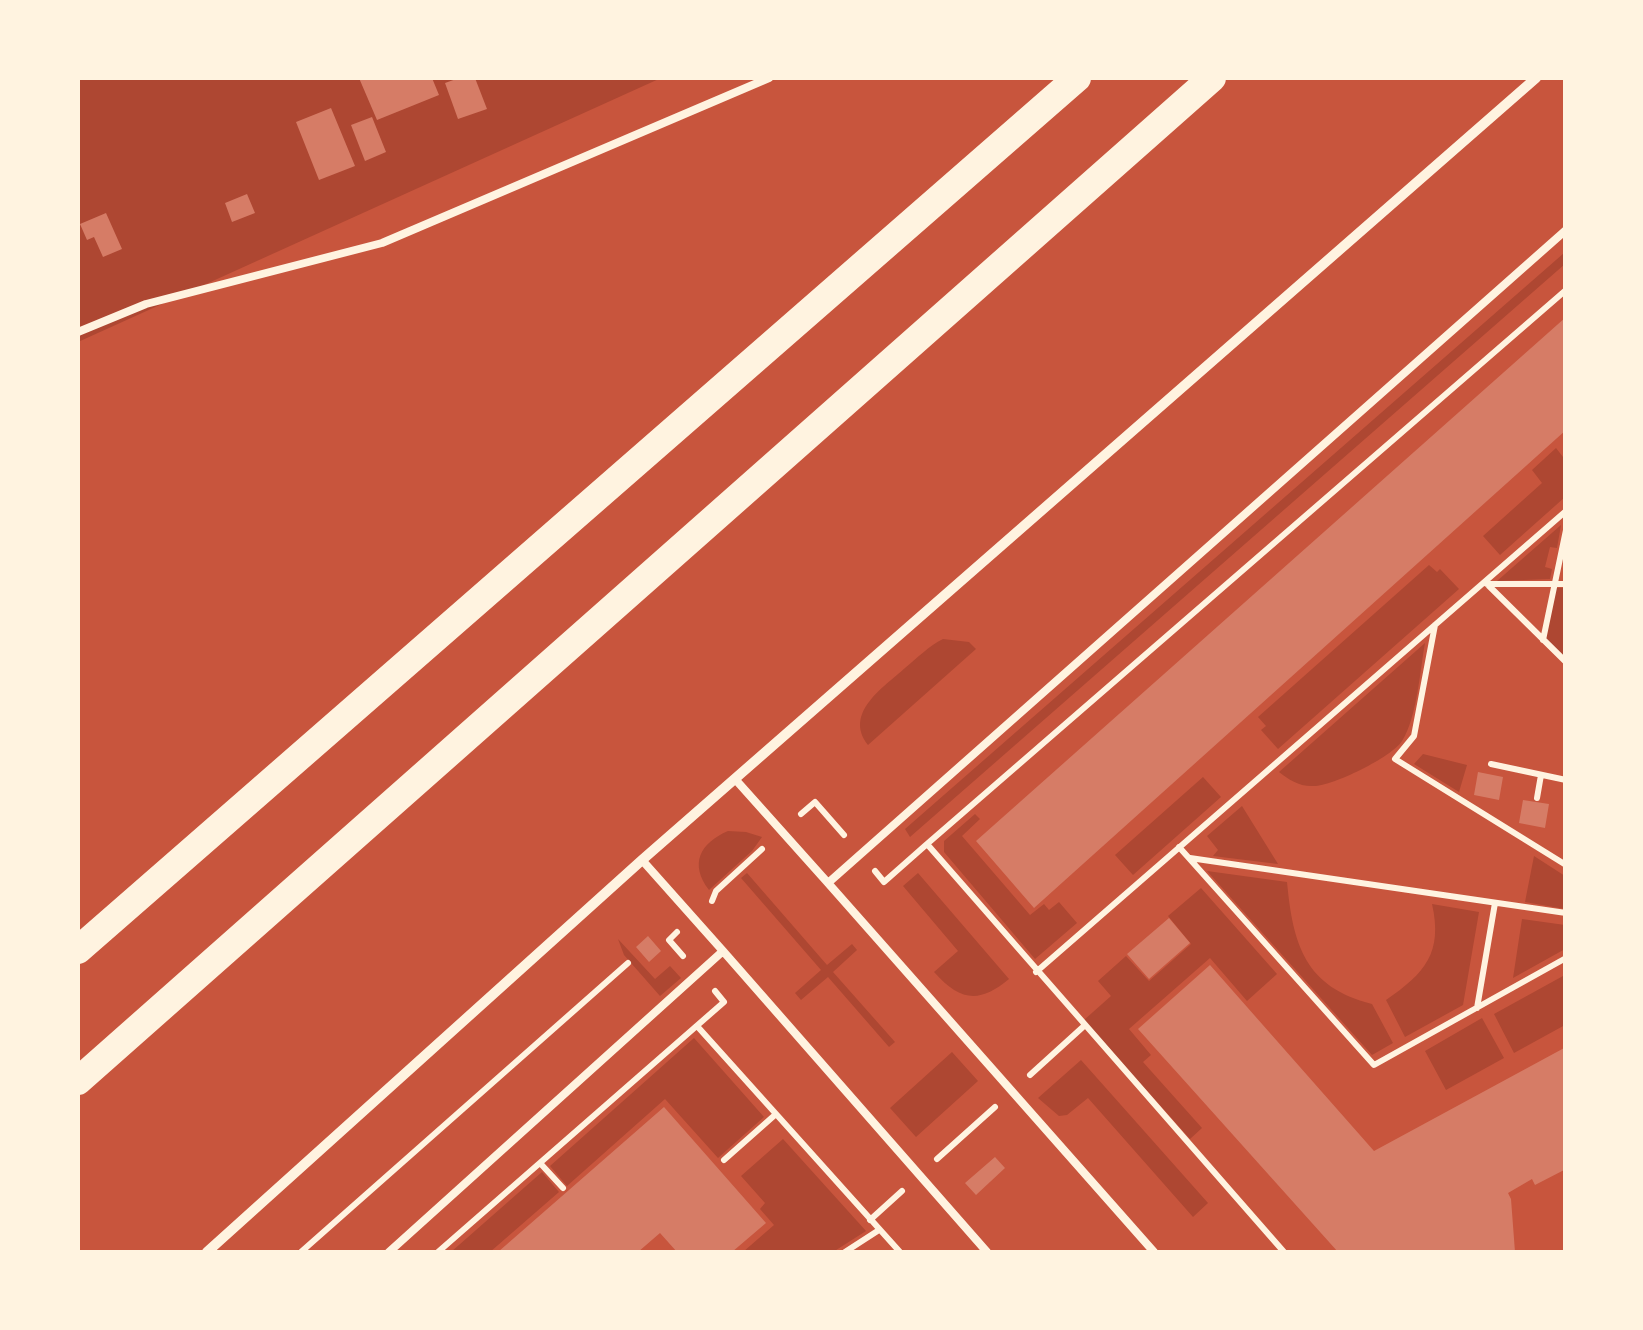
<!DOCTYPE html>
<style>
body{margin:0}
#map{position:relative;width:1643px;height:1330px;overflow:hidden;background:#c8553d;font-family:"Alegreya Sans",sans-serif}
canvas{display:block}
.frame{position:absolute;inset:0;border:80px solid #fff3e0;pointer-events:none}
</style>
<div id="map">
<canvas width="1643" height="1330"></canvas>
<div class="frame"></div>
</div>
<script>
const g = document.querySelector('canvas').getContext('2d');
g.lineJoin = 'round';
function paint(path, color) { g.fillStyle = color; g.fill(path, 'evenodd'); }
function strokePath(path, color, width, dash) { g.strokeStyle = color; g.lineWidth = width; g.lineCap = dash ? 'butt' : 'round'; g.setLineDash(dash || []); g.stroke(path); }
const green = new Path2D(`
 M78 78H661L78 342Z
 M1564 253 1565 264 910 837 905 829Z
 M1556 448 1563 457 1565 455V497L1500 555 1483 536 1542 483 1532 470Z
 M1561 525 1557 548 1550 547 1545 567 1552 569 1550 579 1497 581Z
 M1429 565 1437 572 1440 569 1459 589 1278 749 1261 730 1266 726 1258 717Z
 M1556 588H1565V659L1546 639Z
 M943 639 969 642 976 649 868 745C843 713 884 687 905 668 917 658 929 646 943 639Z
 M1425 643C1420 670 1417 718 1402 741 1392 757 1333 786 1314 786 1300 787 1289 780 1279 772Z
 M1423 754 1467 765 1459 792 1414 764Z
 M1203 777 1221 797 1133 875 1115 855Z
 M1242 806 1278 864 1213 856 1218 850 1207 836Z
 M975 814 980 819 962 836 1030 915 1044 904 1049 910 1059 902 1077 923 1035 959 944 852V841Z
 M728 831 746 832 762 837 752 851 709 890C689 864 700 843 728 831Z
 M1534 856 1565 876V909L1525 902Z
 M1207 871 1287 882C1293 945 1305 987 1372 1004L1393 1043 1372 1055Z
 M747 873 827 965 852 944 857 950 833 972 895 1042 889 1047 828 977 801 1000 795 993 821 970 741 878Z
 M918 873 1009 979C979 1004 960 1001 934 972L958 951 903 886Z
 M1201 888 1277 974 1247 1001 1210 958 1129 1029 1151 1055 1143 1062 1202 1128 1190 1139 1084 1020 1111 996 1098 981 1126 956 1149 981 1191 944 1168 916Z
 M1432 904 1479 912 1463 1005 1405 1037 1386 1000C1425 973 1443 953 1432 904Z
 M1522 919 1565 925V949L1513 978Z
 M618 939 655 979 670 966 681 978 660 996 624 955Z
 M1563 976 1565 1025 1514 1053 1494 1014Z
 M1482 1018 1504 1058 1446 1090 1425 1051Z
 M694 1038 764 1117 718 1158 665 1099 567 1186 550 1166Z
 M952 1052 978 1081 916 1137 890 1108Z
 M1081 1060 1208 1203 1193 1217 1088 1098 1067 1115 1059 1116 1038 1098Z
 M783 1139 866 1231 833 1252H743L774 1225 760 1209 765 1203 741 1176Z
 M542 1172 559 1192 490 1252H451Z`);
const building = new Path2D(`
 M359 78H432L439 95 377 120Z
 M459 78H475L487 109 458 119 445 83Z
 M331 108 355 166 319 180 296 122Z
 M372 117 386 152 365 161 351 125Z
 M247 194 255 213 232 222 225 203Z
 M106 213 122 249 103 257 94 237 87 240 80 224Z
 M1566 317V430L1034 908 976 841Z
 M1478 772 1503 777 1499 800 1474 795Z
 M1523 800 1549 804 1545 828 1519 823Z
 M1169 918 1190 943 1149 979 1127 954Z
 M648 936 661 951 649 962 636 947Z
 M1210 965 1374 1151 1566 1047V1169L1535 1185 1532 1179 1508 1193 1511 1199 1515 1252H1338L1138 1029Z
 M664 1107 766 1223 732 1252H677L660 1233 638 1252H498Z
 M995 1157 1005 1168 976 1195 965 1183Z`);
const path = new Path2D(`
 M1487 584H1566
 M1489 586 1566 662
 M1435 625 1414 736 1395 759 1566 865
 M1543 640 1566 530
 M1491 764 1566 780
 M1537 798 1541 775
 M801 814 815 802 844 835
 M1179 847 1374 1065 1566 958
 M1190 858 1566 913
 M875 871 884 882 927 844
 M712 901 716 891 762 849
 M677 932 669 940 683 956
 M1036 972 1566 511
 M1477 1008 1495 903
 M697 1026 900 1252
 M1030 1075 1084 1026
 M937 1159 995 1107
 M724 1160 776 1114
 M540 1163 563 1188
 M870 1220 902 1191
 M301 1252 628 963
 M438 1252 724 1002 715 991
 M845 1252 879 1230
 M1284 1252 927 844 1566 290`);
const service = new Path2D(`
 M78 332 146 304 382 243 769 78
 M735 779 828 883 1566 230
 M828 883 1154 1252
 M723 951 987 1252
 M389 1252 723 951 642 860`);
const minor = new Path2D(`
 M207 1252 642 860 1536 78`);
const trunk = new Path2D(`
 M78 950 1077 78
 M78 1081 1212 78`);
paint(green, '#ae4732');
paint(building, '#d67c66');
strokePath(path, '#fff3e0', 6);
strokePath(service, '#fff3e0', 8);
strokePath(minor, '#fff3e0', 10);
strokePath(trunk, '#fff3e0', 28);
</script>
